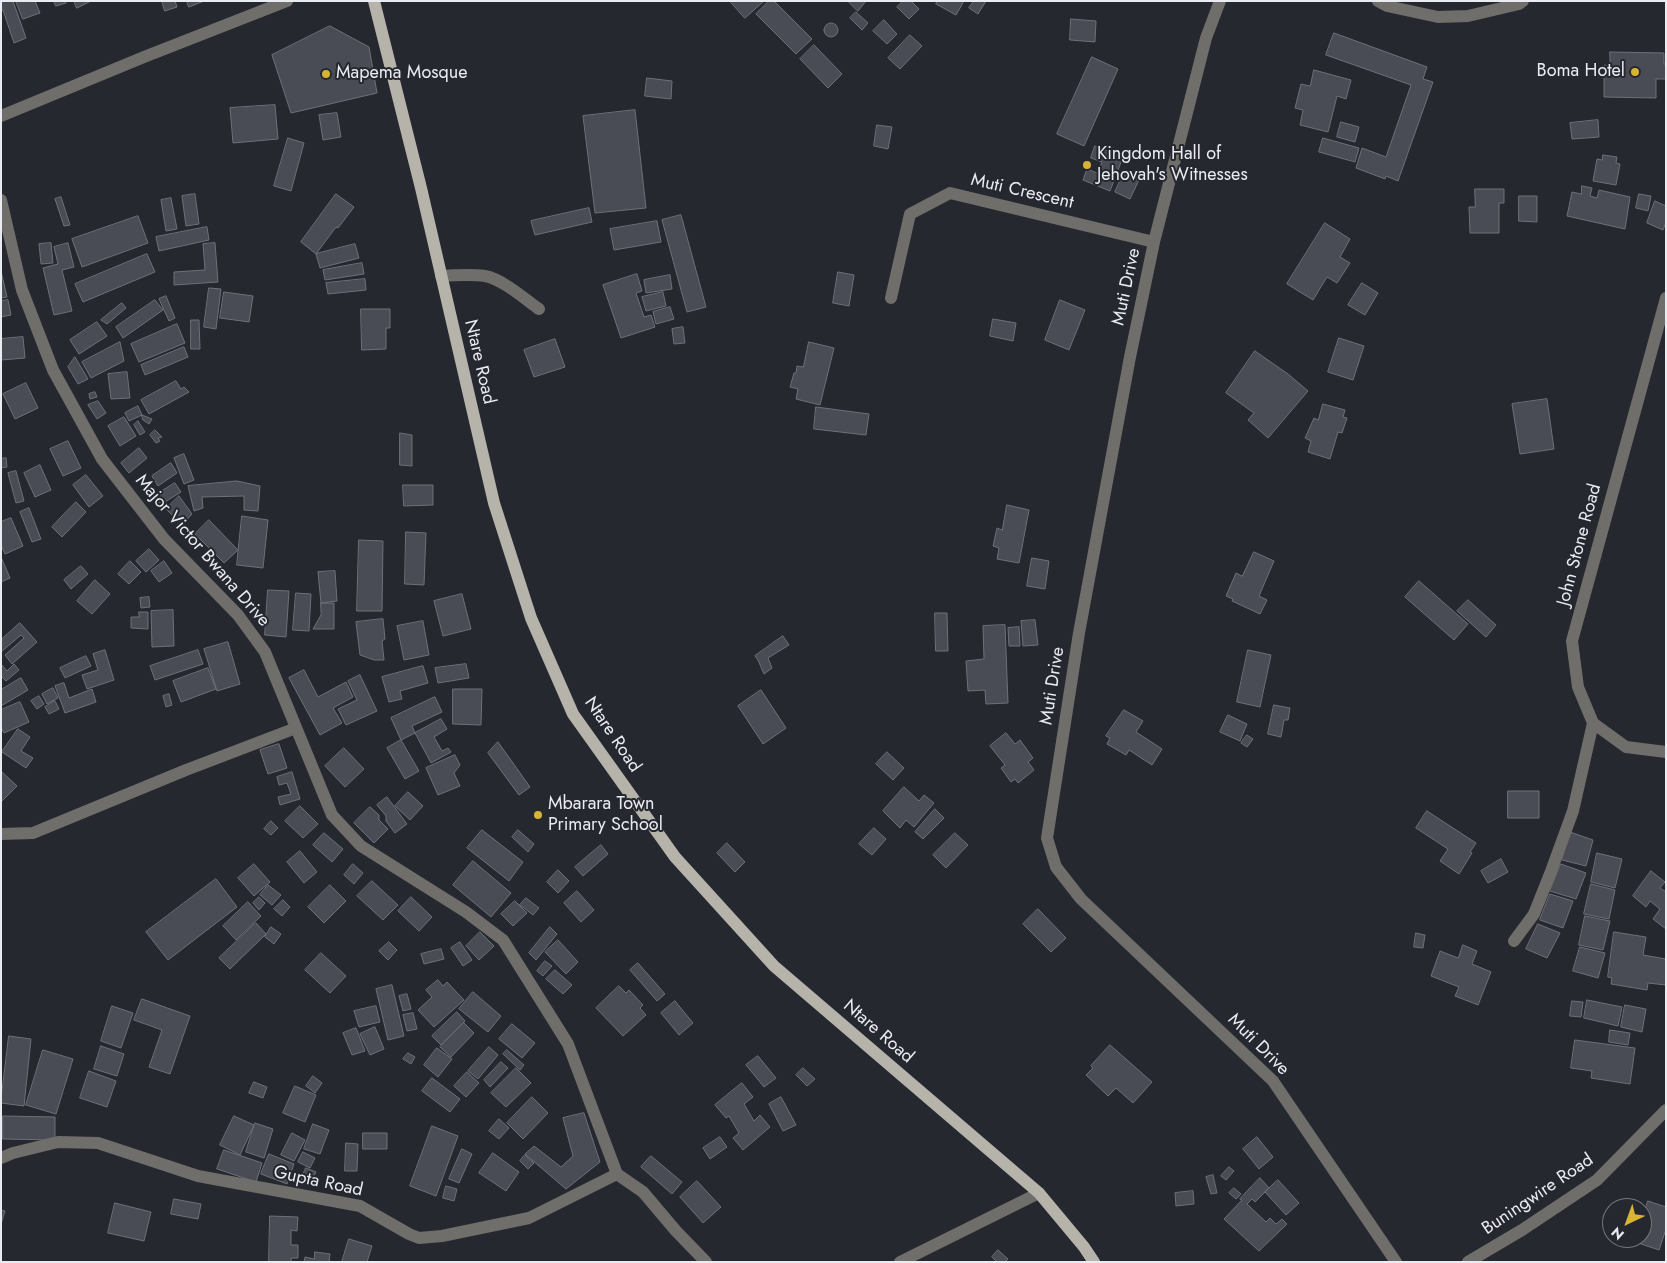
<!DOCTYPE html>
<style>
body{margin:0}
#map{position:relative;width:1667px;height:1263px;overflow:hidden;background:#262830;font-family:Jost,sans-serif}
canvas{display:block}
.frame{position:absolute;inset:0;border:2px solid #ebecf1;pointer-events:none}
.north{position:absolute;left:1602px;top:1198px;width:50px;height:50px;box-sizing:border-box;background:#262830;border:1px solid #75767d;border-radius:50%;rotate:222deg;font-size:14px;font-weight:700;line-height:20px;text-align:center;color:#ebecf1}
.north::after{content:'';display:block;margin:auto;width:18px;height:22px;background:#d7b434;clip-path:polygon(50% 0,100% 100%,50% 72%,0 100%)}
</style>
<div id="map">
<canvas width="1667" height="1263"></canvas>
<div class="frame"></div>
<div class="north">N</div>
</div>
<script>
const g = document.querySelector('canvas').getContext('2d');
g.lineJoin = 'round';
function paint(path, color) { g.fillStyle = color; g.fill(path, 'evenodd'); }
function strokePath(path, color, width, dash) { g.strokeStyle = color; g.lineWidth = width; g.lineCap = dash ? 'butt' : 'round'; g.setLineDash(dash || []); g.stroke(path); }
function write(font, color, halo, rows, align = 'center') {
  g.font = font + ' Jost,sans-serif'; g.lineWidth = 4; g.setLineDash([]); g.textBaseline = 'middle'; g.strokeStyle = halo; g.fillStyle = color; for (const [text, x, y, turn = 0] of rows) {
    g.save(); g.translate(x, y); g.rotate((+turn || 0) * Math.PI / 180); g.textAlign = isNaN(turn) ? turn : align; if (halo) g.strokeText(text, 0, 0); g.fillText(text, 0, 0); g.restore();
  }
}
const building = new Path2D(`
 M1 1H13L26 38 14 43 3 10H1Z
 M16 1H35L40 13 23 19Z
 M54 1H66V3L56 6Z
 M74 1H91L77 8Z
 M162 1H175L177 7 165 11Z
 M187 1H204L189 7Z
 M730 1H764L745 18Z
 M769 1H774L812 39 796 54 756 14Z
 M848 1H866L858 11Z
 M903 1H911L919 9 909 19 897 7Z
 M938 1H964L956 15 936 4Z
 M974 1H986L978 14 969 8Z
 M856 12 868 23 862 30 850 18Z
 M1071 19 1096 21 1095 42 1070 40Z
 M884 20 897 34 887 44 873 31Z
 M824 30a7 7 0 1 1 14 0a7 7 0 1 1-14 0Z
 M330 26 369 47 377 93 291 113 272 55Z
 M1334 33 1427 67 1423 79 1433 82 1398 181 1386 176 1385 179 1356 168 1362 148 1386 157 1411 85 1326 55Z
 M910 35 922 46 900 69 888 58Z
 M814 45 842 74 828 88 800 59Z
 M1610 52 1664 53V64H1666V79H1656V98L1604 97V65L1610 66Z
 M1092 57 1118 69 1084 146 1057 134Z
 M1314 70 1351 80 1346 99 1337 96 1328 132 1300 125 1303 110 1295 108 1301 84 1310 86Z
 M647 78 672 81 671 99 645 96Z
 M275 105 278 139 233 143 230 108Z
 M635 110 646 208 595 213 583 116Z
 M337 113 341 137 323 140 319 115Z
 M1598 120 1599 137 1572 139 1570 123Z
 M1341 122 1359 127 1355 142 1337 137Z
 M877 125 892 127 888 149 874 146Z
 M288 138 304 143 291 191 274 186Z
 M1323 138 1359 148 1355 162 1319 152Z
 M1095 146 1123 157 1110 191 1083 180 1087 169 1097 173 1102 162 1091 158Z
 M1603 155 1617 157 1616 163 1620 164 1616 185 1593 181 1597 159 1602 160Z
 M1124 173 1139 180 1130 199 1115 192Z
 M1582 186 1592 188 1590 196 1597 198 1599 190 1630 197 1625 229 1567 216 1572 192 1581 194Z
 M1475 189H1504V203H1499V233H1470L1469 207H1475Z
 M195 194 199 224 186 226 182 196Z
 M336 194 354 207 338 228 336 227 316 254 301 242Z
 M1639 194 1651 196 1648 211 1636 208Z
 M1519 196H1537V222L1519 221Z
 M61 197 70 225 64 226 55 199Z
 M171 198 177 229 166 231 161 200Z
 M1655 201 1666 206V222L1663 230 1647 223Z
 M589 208 592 222 535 235 531 221Z
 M681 215 706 307 687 312 662 220Z
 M138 216 148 243 82 267 72 239Z
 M657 221 661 242 614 250 610 229Z
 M1325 223 1350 239 1340 257 1350 263 1337 283 1327 277 1313 300 1287 284Z
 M207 227 209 240 159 251 156 237Z
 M51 243 53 263 41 264 39 244Z
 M68 243 74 267 62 270 72 311 54 315 43 268 58 264 54 247Z
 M215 243 218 282 174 285V272L205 270 203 244Z
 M355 244 359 258 320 268 316 254Z
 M147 254 155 272 83 302 75 284Z
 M362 263 364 274 325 280 323 270Z
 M1 271 7 297 1 298Z
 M838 272 854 275 849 306 833 303Z
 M637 274 642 291 636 293 644 317 651 315 655 327 621 338 603 285Z
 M670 275 672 289 646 293 644 280Z
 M365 279 366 290 328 294 326 283Z
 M1362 283 1378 293 1365 315 1348 305Z
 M209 288 221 289 216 329 204 327Z
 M224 292 253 296 249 322 220 318Z
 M663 292 666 306 646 311 642 297Z
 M166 296 175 318 169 321 159 299Z
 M8 300 11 315 1 317V301Z
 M155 300 163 310 123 338 116 327Z
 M1060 300 1085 310 1069 350 1045 340Z
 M122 303 126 308 107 324 101 320Z
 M670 307 674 319 656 324 653 312Z
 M361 309H390V328H386V349L362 350Z
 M993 319 1016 323 1013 341 990 336Z
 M191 320H199L200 349H191Z
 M97 322 107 336 79 354 70 340Z
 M177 324 185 343 139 362 131 344Z
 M683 327 685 343 674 344 672 329Z
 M23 337 25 358 1 360V339Z
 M1339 338 1364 346 1353 380 1328 372Z
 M555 339 565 367 534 377 524 350Z
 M120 342 124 361 91 378 82 362Z
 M809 342 834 348 820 405 796 399 798 389 790 387 794 373H796L797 366 803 367Z
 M184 347 188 357 145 375 141 365Z
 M1255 351 1288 374 1308 391 1268 438 1248 420 1254 413 1226 393Z
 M75 357 88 379 78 384 68 367Z
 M127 372 130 398 111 399 108 374Z
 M176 381 181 389 184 387 189 392 149 414 141 400Z
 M26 383 38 408 15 419 3 394Z
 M95 392 97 397 90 399 89 394Z
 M1547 399 1554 449 1520 454 1512 404Z
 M98 401 106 413 97 419 88 405Z
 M1323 404 1345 410 1343 417 1347 418 1342 433 1338 432 1330 459 1308 452 1311 441 1305 438 1314 418 1318 420Z
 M138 406 142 415 129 421 125 413Z
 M816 407 869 414 866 435 814 429Z
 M142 415 152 419 149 424 143 420Z
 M124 417 136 436 120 446 108 426Z
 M138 421 145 432 140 435 134 425Z
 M155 430 162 437 158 438 160 441 156 443 150 435Z
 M400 433 412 435V466L400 465Z
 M68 441 81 468 63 476 50 449Z
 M139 448 147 458 129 473 121 463Z
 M184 454 194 480 184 484 174 458Z
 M6 458 7 467 1 468V459Z
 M171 463 177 473 158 486 152 476Z
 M40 465 51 490 35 497 24 473Z
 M16 471 24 501 16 503 8 473Z
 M86 475 103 496 89 507 73 485Z
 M237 481 260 486 258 511 244 510V496L202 497 203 508 194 511 188 486Z
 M175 483 181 492 160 505 154 496Z
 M403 485H433V505L404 506Z
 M179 496 192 514 182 525 166 509Z
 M76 502 86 512 62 537 52 527Z
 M1007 505 1029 510 1019 563 997 559 999 548 993 546 997 528 1002 530Z
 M29 508 41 539 32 542 20 512Z
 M242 516 268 520 263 568 237 565Z
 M11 518 23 546 5 554 1 545V522Z
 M209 520 238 550 224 563 195 534Z
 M406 532 426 533 424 585 405 584Z
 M359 540 383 541 382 611H357Z
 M149 549 159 560 146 572 136 561Z
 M1254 552 1274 561 1259 596 1267 600 1260 614 1232 601 1233 599 1226 596 1236 573 1242 576Z
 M1 557 10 578 1 582Z
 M1032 558 1049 561 1045 589 1027 586Z
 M130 561 141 572 129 584 118 574Z
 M164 561 172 573 159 582 151 571Z
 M81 566 88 574 71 589 64 580Z
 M335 571 337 601 321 603 318 572Z
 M95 580 110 594 92 614 77 601Z
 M1419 581 1468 624 1454 640 1405 597Z
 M268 590 289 591 286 637 265 635Z
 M296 593 311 594 309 631 293 630Z
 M462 594 471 629 443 636 434 601Z
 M149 597 150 607 141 608 140 598Z
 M1468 600 1496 625 1486 637 1457 611Z
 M321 603H334V629H313L321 615Z
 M173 610 174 646 152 647 151 611Z
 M139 612H148V629L131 628V617H139Z
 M935 613H947L948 651H936Z
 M383 619 385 639 382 641 384 660H374L360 655 356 622Z
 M1035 620 1038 645 1023 646 1021 621Z
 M423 621 429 655 404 660 397 626Z
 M20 623 37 642 12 664 5 655 24 638 21 635 1 652V640Z
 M1005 625 1008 703 986 704 985 690 968 691 966 661 984 659 983 626Z
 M1019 627 1020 646H1009L1008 628Z
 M783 636 789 645 768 658 772 668 764 674 758 660 755 656Z
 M228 642 240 684 217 691 204 649Z
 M105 650 114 680 87 689 82 675 98 670 93 654Z
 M198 650 203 664 155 680 150 666Z
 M1248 650 1271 655 1260 707 1237 702Z
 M86 656 91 666 65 678 60 668Z
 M1 664 7 671 14 664 19 670 6 681 1 676Z
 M466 664 469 678 438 683 435 668Z
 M423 666 428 683 400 691 402 699 389 702 382 677Z
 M208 668 216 689 181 702 173 681Z
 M304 670 318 697 346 682 353 697 333 708 342 723 320 735 289 678Z
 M360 675 377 711 346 725 338 709 357 700 348 681Z
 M21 678 28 690 1 706V690Z
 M64 683 69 698 92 689 96 702 65 713 55 686Z
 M53 688 58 698 47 704 42 694Z
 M453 689H482L481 725 453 724Z
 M761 690 786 728 763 744 738 706Z
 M169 694 172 705 166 707 163 696Z
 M39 696 44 704 37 709 31 701Z
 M435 697 442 712 412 726 415 733 401 740 391 718Z
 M55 701 59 709 49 714 45 707Z
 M20 702 29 722 4 733 1 727V710Z
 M1274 705 1290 708 1288 720H1284L1281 737 1268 734Z
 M1124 710 1143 721 1136 732 1162 749 1152 765 1129 750 1126 755 1107 744 1110 738 1106 736Z
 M1228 715 1247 724 1240 741 1220 732Z
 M441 719 447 729 434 737 442 751 448 748 451 752 431 763 415 733Z
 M18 729 30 737 21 751 33 758 26 768 2 752Z
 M1006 733 1015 744 1020 740 1033 758 1028 762 1034 770 1018 783 1015 779 1011 782 1001 768 1005 765 990 746Z
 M1247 735 1253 739 1247 747 1241 743Z
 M401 740 419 771 405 779 387 748Z
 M498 742 530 787 519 795 488 753Z
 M279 744 287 768 268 774 260 750Z
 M344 748 364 769 345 787 325 766Z
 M887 752 904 768 893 780 876 764Z
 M455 755 460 765 454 773 460 786 438 795 426 768Z
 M1 771 17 786 1 802Z
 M292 772 300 799 280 805 278 797 291 794 287 783 279 785 277 777Z
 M904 787 919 801 924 795 934 803 914 827 906 820 900 828 883 811Z
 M1508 791H1539V818H1508Z
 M408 792 423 806 410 820 395 806Z
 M387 797 407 824 395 833 386 821V816L377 805Z
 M300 806 318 824 303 838 285 821Z
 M370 807 379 815V820L388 829 374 843 354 823Z
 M935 809 944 818 923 839 915 832Z
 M1427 811 1476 843 1470 852 1472 853 1459 874 1440 861 1448 849 1416 828Z
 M271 821 278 828 271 835 264 829Z
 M874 828 886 839 872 855 859 844Z
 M482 830 523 862 509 881 467 848Z
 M518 830 534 844 528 852 512 837Z
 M1570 832 1593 840 1586 866 1562 860Z
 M324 833 343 849 332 862 313 845Z
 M955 833 968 845 946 868 933 855Z
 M727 843 745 862 735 872 717 853Z
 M601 845 608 854 583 876 575 867Z
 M300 851 317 872 304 883 287 862Z
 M1597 853 1622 859 1615 888 1591 882Z
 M1501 859 1508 872 1488 883 1481 871Z
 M473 861 511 893 491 917 453 885Z
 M254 864 270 882 254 896 238 878Z
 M353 864 363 873 354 884 344 875Z
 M1561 864 1586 873 1576 899 1550 891Z
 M558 870 569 881 558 893 547 882Z
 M1651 871 1665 882 1660 888 1666 892V929L1653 919 1660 909 1650 901 1646 907 1633 896Z
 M216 879 237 907 168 960 146 932Z
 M372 881 398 905 383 920 357 896Z
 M1591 884 1615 890 1609 919 1584 914Z
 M268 885 281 895 272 905 260 895Z
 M330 885 346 901 324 923 308 907Z
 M577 891 594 910 581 922 564 903Z
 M1550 894 1573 901 1563 928 1540 920Z
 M259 897 265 903 259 910 253 903Z
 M411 897 432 917 419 931 398 911Z
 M526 898 539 908 533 915 520 905Z
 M283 900 290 907 282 916 274 909Z
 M515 901 527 913 513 926 501 914Z
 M248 902 261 916 236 940 223 926Z
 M1038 909 1066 938 1051 952 1023 924Z
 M1585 916 1610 921 1603 950 1579 945Z
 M256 923 266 934 230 969 219 958Z
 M1538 924 1560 933 1547 958 1526 949Z
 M271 927 281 934 274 944 265 937Z
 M550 927 557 934 536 960 529 953Z
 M480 932 494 946 479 960 466 946Z
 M1614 932 1646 937 1643 955 1666 959V985L1648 983 1647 990 1611 984 1612 978 1608 977Z
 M1416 933 1425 935 1423 948 1414 947Z
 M558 940 578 962 566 974 545 952Z
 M389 942 397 950 388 960 379 951Z
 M460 942 472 960 463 966 451 948Z
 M1463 945 1477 951 1472 964 1491 972 1478 1005 1455 996 1459 987 1431 976 1440 951 1458 958Z
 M1580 947 1605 953 1598 978 1573 971Z
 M441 949 444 959 424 964 421 954Z
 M321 953 346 976 330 993 305 970Z
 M545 961 552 966 543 976 537 971Z
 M638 963 665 994 657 1001 630 970Z
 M555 970 572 985 563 994 546 979Z
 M438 980 443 986 447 982 464 1000 434 1027 418 1010 432 997 426 990Z
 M392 985 404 1036 388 1040 376 989Z
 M619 986 626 993 629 990 643 1005 640 1008 646 1015 623 1036 596 1008Z
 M473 992 501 1016 488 1032 459 1009Z
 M407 994 411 1009 403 1011 399 996Z
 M142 999 190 1016 170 1074 149 1067 162 1030 134 1020Z
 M1587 1000 1622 1007 1618 1026 1584 1018Z
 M675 1001 693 1023 679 1035 661 1013Z
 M1572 1001 1583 1002 1581 1017 1570 1016Z
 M1625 1005 1646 1009 1642 1032 1621 1027Z
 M112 1006 133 1013 121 1048 101 1041Z
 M376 1006 380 1022 359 1027 354 1011Z
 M457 1012 465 1021 441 1045 432 1036Z
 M413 1013 417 1029 407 1031 403 1015Z
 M464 1023 474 1033 451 1057 440 1047Z
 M512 1024 535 1043 522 1058 499 1039Z
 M375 1027 384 1049 370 1055 360 1034Z
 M356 1028 365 1051 352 1055 343 1033Z
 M1610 1030 1630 1033 1628 1045 1609 1042Z
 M9 1036 31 1039 24 1106 1 1103Z
 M1575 1040 1635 1048 1630 1084 1591 1078 1592 1071 1571 1068Z
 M1110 1045 1152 1082 1133 1103 1116 1088 1108 1096 1086 1075 1093 1068 1091 1066Z
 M101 1046 124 1054 117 1076 94 1069Z
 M489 1047 498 1055 478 1079 468 1071Z
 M437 1048 452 1059 438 1077 424 1065Z
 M43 1050 73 1059 56 1114 26 1105Z
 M507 1050 524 1065 520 1070 503 1054Z
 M408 1053 415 1057 411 1064 403 1059Z
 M758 1056 776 1078 764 1087 746 1065Z
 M501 1062 508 1068 490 1087 484 1080Z
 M516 1068 531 1083 506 1107 491 1093Z
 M803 1068 815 1079 807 1086 796 1075Z
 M89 1071 116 1081 107 1107 80 1098Z
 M467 1072 479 1083 466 1097 454 1086Z
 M313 1076 322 1083 315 1093 306 1086Z
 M432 1078 460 1099 450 1112 422 1091Z
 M254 1082 267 1087 263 1098 249 1093Z
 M742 1083 753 1097 744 1104 754 1121 760 1115 770 1127 743 1150 733 1138 739 1133 729 1116 726 1118 715 1105Z
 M295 1086 316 1095 305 1122 283 1113Z
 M532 1097 548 1113 523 1139 507 1123Z
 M781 1097 796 1125 783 1131 769 1104Z
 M584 1113 600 1162 566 1189 525 1154 534 1146 561 1167 573 1156 563 1118Z
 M3 1116 55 1117V1140L3 1139Z
 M234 1116 254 1125 240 1155 220 1145Z
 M499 1119 509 1128 499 1139 489 1131Z
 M255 1123 273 1129 264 1158 246 1152Z
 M313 1124 329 1130 320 1154 304 1149Z
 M432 1126 458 1136 436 1196 410 1186Z
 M292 1133 305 1140 294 1161 281 1155Z
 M363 1133H387V1149H363Z
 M720 1137 727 1147 710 1159 703 1148Z
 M1257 1137 1273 1157 1259 1169 1243 1149Z
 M346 1143 358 1144 357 1171H345Z
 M462 1149 472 1154 459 1183 449 1179Z
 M224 1150 262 1163 256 1182 217 1169Z
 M303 1152 315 1158 310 1168 298 1162Z
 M493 1153 519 1172 506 1191 479 1173Z
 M269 1154 294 1164 287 1184 261 1174Z
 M525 1155 534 1163 528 1169 520 1161Z
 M651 1156 682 1182 672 1194 641 1167Z
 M1229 1167 1234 1171 1226 1180 1221 1176Z
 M306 1168 316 1172 310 1183 301 1179Z
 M1213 1175 1217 1193 1211 1194 1206 1177Z
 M1260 1178 1269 1188 1255 1202 1252 1199 1247 1204 1266 1222 1270 1218 1276 1224 1282 1219 1287 1224 1259 1251 1224 1219 1242 1200 1240 1199Z
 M1278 1180 1299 1203 1286 1215 1265 1192Z
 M697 1181 721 1207 703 1223 680 1197Z
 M446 1186 457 1189 454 1201 443 1198Z
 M1234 1188 1241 1194 1236 1199 1229 1193Z
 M1193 1191 1194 1204 1176 1206 1175 1193Z
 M174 1199 201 1204 198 1219 171 1214Z
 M1648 1201 1666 1207V1229L1659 1250 1635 1242 1636 1238H1642V1220Z
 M115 1203 151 1212 144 1241 108 1233Z
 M1 1210 5 1211 1 1224Z
 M270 1216 298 1217 297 1231 291 1230V1245H298V1258H291V1262H269Z
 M349 1239 372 1246 367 1262H342Z
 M998 1250 1008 1259 1005 1262H997L992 1257Z
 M315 1252 330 1254 329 1261 333 1262H304L305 1257 314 1259Z`);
const minor = new Path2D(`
 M1220 1 1206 38 1154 242 1130 357 1079 633 1047 838 1056 867 1081 899 1273 1081 1396 1262
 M1378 1 1387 6 1438 17 1468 16 1519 4 1523 1
 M1 116 144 57 287 1
 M1 200 22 290 53 370 102 459 164 539 238 615 265 652 332 815 361 846 466 912 503 940 568 1044 617 1174 643 1192 676 1231 706 1262
 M441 276C456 275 471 274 485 276 502 279 525 299 539 309
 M891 298 910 214 950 193 1154 242
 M1666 298 1572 641 1578 687 1593 723 1626 747 1666 752
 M1 834 33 833 186 770 296 728
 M1514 941 1534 914 1550 874 1573 811 1593 723
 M1 1158 13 1153 58 1142 98 1143 198 1176 360 1206 409 1234 419 1238 442 1236 529 1218 617 1174
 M900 1262 1039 1193
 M1468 1262 1522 1230 1597 1180 1666 1110`);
const major = new Path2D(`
 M374 1 421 188 494 503 531 618 573 714 675 857 774 966 1039 1193 1084 1247 1094 1262`);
const markers = [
 [1635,72,5,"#d7b434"],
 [326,74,5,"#d7b434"],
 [1087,165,5,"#d7b434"],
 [538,815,5,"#d7b434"]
];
const poiNames = [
 ["Boma Hotel",1625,72,"right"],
 ["Mapema Mosque",336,74],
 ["Kingdom Hall of",1097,155],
 ["Jehovah's Witnesses",1097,176],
 ["Mbarara Town",548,805],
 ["Primary School",548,826]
];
const streetNames = [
 ["Muti Crescent",1022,192,13],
 ["Muti Drive",1127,287,-78],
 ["Ntare Road",479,362,77],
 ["John Stone Road",1580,545,-75],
 ["Major Victor Bwana Drive",202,551,49],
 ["Muti Drive",1053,686,-81],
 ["Ntare Road",612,735,56],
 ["Ntare Road",878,1032,41],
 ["Muti Drive",1258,1045,45],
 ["Gupta Road",318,1182,12],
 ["Buningwire Road",1538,1195,-34]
];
paint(building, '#4a4c55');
strokePath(building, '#6e7079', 1);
strokePath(minor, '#6f6e6a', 12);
strokePath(major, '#b6b3ab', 12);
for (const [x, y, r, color] of markers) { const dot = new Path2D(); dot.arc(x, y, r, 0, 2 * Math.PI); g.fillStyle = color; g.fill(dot); strokePath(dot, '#262830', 2); }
write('18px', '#ebecf1', '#262830', poiNames, 'left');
write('18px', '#ebecf1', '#262830', streetNames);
</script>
